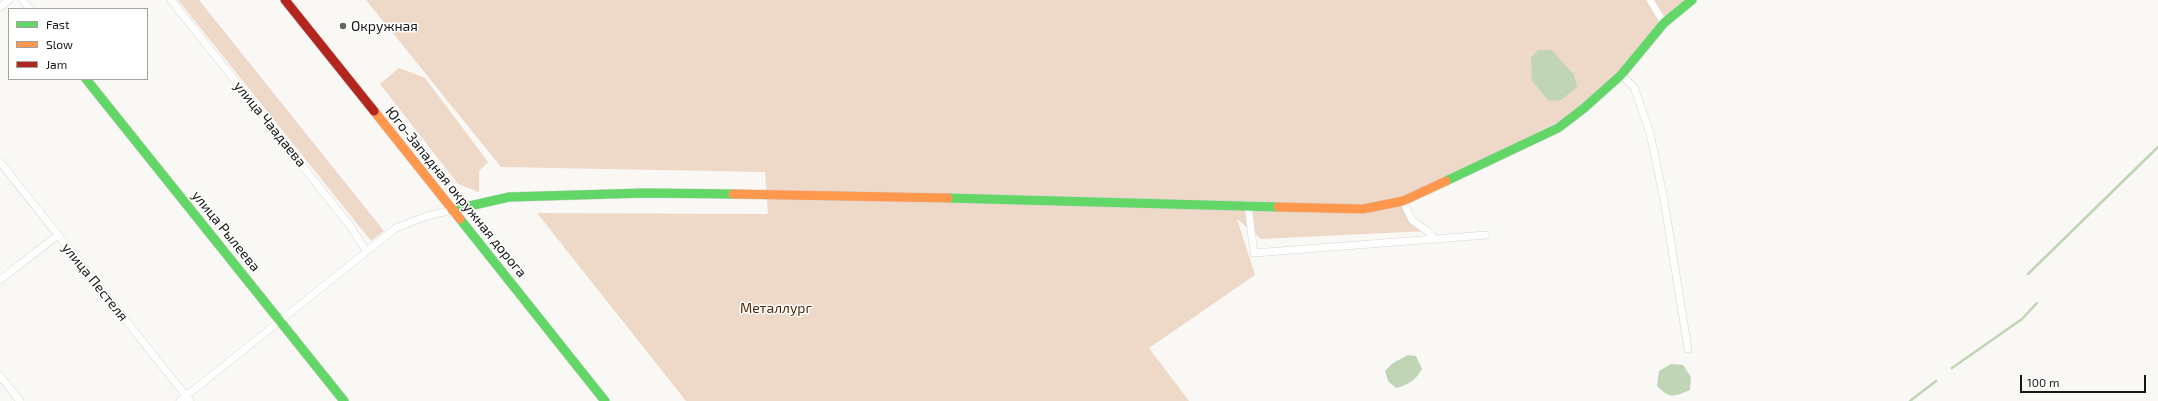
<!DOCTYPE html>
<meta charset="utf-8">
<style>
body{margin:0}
#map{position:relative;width:2158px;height:401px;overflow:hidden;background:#f9f8f5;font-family:"Exo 2",sans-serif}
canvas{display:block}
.legend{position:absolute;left:8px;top:8px;width:140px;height:72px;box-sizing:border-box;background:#fff;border:1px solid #a2a2a1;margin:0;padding:5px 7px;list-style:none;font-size:12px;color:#161614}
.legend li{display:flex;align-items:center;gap:8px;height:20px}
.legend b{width:20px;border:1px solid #a2a2a1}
.scale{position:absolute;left:2020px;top:375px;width:126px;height:18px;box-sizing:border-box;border:2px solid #161614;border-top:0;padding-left:5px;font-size:12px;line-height:14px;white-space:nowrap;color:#161614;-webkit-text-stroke:3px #fff;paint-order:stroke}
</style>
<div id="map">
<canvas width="2158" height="401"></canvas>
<ul class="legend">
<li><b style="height:5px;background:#63d668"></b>Fast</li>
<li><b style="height:5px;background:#ff974d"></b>Slow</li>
<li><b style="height:5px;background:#b3261e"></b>Jam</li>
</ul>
<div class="scale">100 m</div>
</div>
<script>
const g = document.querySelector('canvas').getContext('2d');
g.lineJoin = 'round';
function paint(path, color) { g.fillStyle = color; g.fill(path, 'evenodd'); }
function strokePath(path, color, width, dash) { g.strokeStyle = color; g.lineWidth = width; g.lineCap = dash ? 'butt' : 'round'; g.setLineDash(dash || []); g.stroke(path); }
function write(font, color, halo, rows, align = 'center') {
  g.font = font + ' "Exo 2",sans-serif'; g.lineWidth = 3; g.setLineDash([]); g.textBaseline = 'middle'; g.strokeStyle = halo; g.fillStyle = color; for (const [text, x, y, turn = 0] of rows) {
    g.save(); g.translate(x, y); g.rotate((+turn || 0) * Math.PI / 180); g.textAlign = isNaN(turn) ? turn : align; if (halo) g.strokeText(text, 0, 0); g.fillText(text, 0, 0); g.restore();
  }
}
const green = new Path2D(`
 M178 0H199L384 231 371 241Z
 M366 0H1692L1583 109 1403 201 1412 220 1427 231 1261 239 1237 219 1255 275 1149 348 1189 401H686L537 213 768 214 765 172 501 167Z
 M399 68 425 78 488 162 479 171V192L458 184 380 84Z`);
const water = new Path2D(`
 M1538 50H1552L1574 75 1577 87 1561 100 1549 101 1532 81 1531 58Z
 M1408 355 1416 356 1422 369C1416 380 1408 385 1396 388L1388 381 1385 371 1393 363Z
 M1671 364 1683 365 1691 377 1690 390C1673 397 1670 399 1657 386L1659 371Z`);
const stream = new Path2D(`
 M2028 274 2158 147
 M1952 368 2022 319 2037 303
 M1910 401 1936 381`);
const street = new Path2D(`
 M23 0 30 9
 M171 0 351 227 366 251
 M1650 0 1664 23
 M0 7 9 0
 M1621 75 1634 87 1650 133 1664 200 1688 349
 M0 162 190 401
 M1403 201 1412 220 1427 231 1435 239
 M1248 205 1254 253 1486 235
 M0 280 58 235
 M0 376 20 401
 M180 401 396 228 427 216 452 210`);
const fast = new Path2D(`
 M86 79 344 401
 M1446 181 1558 128 1583 109 1621 75 1664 23 1692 0
 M948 198 1278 207
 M452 210 509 197 645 193 733 194
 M460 219 605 401`);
const slow = new Path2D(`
 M374 111 460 219
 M733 194 948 198
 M1278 207 1363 209 1403 201 1446 181`);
const jam = new Path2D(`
 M285 0 374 111`);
const markers = [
 [343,26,4,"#656563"]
];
const poiNames = [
 ["Окружная",351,26]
];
const streetNames = [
 ["улица Чаадаева",270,124,51],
 ["Юго-Западная окружная дорога",456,192,51],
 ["улица Рылеева",226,231,51],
 ["улица Пестеля",95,282,51]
];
const parkNames = [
 ["Металлург",776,308]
];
paint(green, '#eed8c7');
paint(water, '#c0d4b6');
strokePath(stream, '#c0d4b6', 2.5);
strokePath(street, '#d6d6d3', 8);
strokePath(fast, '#d6d6d3', 10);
strokePath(slow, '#d6d6d3', 10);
strokePath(jam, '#d6d6d3', 10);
strokePath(street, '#fefefe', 7);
strokePath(fast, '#63d668', 9);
strokePath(slow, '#ff974d', 9);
strokePath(jam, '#b3261e', 9);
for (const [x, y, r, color] of markers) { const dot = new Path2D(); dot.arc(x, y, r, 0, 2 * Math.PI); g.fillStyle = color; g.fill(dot); strokePath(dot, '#fff', 1.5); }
write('14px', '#161614', '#fff', poiNames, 'left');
write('14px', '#161614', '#fff', streetNames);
write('14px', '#4f2701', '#fff', parkNames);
</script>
